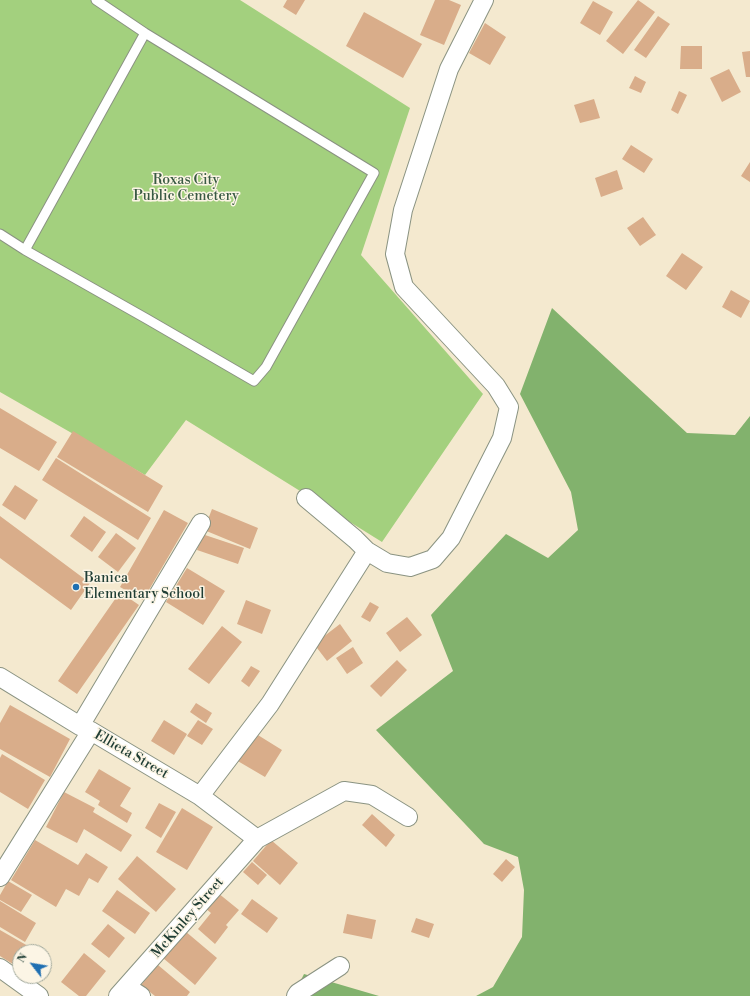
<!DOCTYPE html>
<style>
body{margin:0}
#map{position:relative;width:750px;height:996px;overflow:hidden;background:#f4e9cf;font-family:"Libre Bodoni",serif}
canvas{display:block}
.north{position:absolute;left:12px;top:944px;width:40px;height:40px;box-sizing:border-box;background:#fcf5e5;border:1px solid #a4ab9e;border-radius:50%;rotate:301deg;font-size:11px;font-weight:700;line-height:16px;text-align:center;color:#1f3d34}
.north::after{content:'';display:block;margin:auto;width:14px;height:18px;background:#1f6fb2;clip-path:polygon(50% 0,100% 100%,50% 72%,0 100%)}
</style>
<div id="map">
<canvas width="750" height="996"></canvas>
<div class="north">N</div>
</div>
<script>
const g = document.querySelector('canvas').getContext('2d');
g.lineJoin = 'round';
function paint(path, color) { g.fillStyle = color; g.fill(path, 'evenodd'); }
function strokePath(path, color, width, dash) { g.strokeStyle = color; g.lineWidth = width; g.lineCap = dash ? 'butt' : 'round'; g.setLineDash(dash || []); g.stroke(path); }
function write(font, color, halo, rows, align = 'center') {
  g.font = font + ' "Libre Bodoni",serif'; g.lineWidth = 3; g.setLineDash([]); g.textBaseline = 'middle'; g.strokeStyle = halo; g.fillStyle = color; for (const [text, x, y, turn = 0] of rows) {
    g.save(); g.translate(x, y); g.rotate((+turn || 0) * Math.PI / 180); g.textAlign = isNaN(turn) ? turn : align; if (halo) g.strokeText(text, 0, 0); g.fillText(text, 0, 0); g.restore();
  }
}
const green = new Path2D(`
 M0 0H240L410 108 361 255 483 394 382 542 186 420 145 475 0 392Z`);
const forest = new Path2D(`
 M552 308 687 433 735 435 750 416V996H476L493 987 522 937 524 890 518 857 484 844 376 730 453 671 431 615 506 534 548 558 578 530 571 492 520 394Z
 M304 974 379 996H293Z`);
const building = new Path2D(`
 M287 0H305L296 15 283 7Z
 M435 0H449L461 5 444 45 420 35Z
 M638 0 655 12 623 54 606 41Z
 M593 1 613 12 600 35 580 23Z
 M364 12 422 44 403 78 346 46Z
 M658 16 670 24 646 58 634 50Z
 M485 23 506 37 490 65 469 53Z
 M681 46H702V69H680Z
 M750 51V77H746L742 52Z
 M729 69 741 92 722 102 710 78Z
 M635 76 646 82 641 93 629 88Z
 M679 91 687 95 678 114 671 110Z
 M594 99 600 118 580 123 574 105Z
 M631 145 653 159 644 173 622 159Z
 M750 162V182L741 176Z
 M617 170 623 189 601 197 595 178Z
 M643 217 656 235 640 246 627 228Z
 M682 253 703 267 686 290 666 276Z
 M731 290 750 301 741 318 722 307Z
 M0 408 57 442 39 471 0 448Z
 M73 431 163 486 148 512 57 457Z
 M56 458 151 518 138 540 42 480Z
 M15 485 38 500 25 520 2 505Z
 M212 509 258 528 250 549 204 530Z
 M164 510 188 523 143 600 120 587Z
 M0 516 90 583 71 610 0 558Z
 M84 516 106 532 92 552 70 536Z
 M116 533 136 548 118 572 98 557Z
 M202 534 244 548 238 564 197 550Z
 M187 568 225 591 203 625 166 602Z
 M120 592 139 605 77 694 58 681Z
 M246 600 271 610 262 634 237 624Z
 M370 602 379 607 370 622 361 617Z
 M407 617 422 635 400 652 386 633Z
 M340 624 352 641 327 661 314 644Z
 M222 626 242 642 209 684 188 669Z
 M353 647 363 663 347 674 336 658Z
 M397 660 407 670 381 697 370 686Z
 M251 666 260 671 249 687 241 681Z
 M196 703 212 713 206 723 190 712Z
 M10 705 70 739 50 777 0 749V723Z
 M164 720 187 734 174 755 151 741Z
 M198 720 213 729 202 745 187 736Z
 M253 732 282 750 265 777 236 760Z
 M2 754 45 780 28 809 0 792V758Z
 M99 769 131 788 120 806 132 813 127 823 98 805 100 801 85 792Z
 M64 792 95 808 93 812 132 835 121 852 84 829 77 843 46 827Z
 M159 803 176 812 161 838 145 828Z
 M182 808 213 827 187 870 156 852Z
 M372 814 395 835 386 847 362 825Z
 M35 840 78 865 86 853 108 867 98 883 89 878 79 896 66 889 56 907 11 880Z
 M271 840 298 863 280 885 253 861Z
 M137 856 176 889 156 912 118 879Z
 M506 859 515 867 502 882 493 874Z
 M252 862 267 875 258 885 243 872Z
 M8 881 32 895 21 912 0 900V895Z
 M117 890 150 913 135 934 102 911Z
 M218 893 239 910 226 925 228 927 215 944 198 929 211 913 205 908Z
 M252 899 278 918 267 933 241 914Z
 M0 901 36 923 25 942 0 927Z
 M347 914 376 920 372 939 343 933Z
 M416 918 434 924 429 938 411 932Z
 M108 924 125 938 109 958 91 944Z
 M0 930 28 946 24 952H20V959L16 966 0 956Z
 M185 931 217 958 195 985 163 958Z
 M84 953 106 971 86 996H79L61 982Z
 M158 965 190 992 187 996H155L141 985Z`);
const service = new Path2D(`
 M0 234 25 250 147 319 254 381 266 367 374 173 145 33 96 0
 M25 250 145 33`);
const minor = new Path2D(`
 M306 498 355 539 367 551 387 563 410 567 433 559 451 538 502 438 509 407 496 386 404 287 395 254 403 210 449 69 484 0
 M0 677 80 726 91 731 200 796 257 839
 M80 726 201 523
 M200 796 270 704 367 551
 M0 877 91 731
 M0 968 39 996
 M127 987 141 996
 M118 996 257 839 344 791 372 795 408 817
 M296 996 298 993 340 966`);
const markers = [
 [76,587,4,"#1f6fb2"]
];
const parkNames = [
 ["Roxas City",186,181],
 ["Public Cemetery",186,197]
];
const poiNames = [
 ["Banica",84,579],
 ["Elementary School",84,595]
];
const streetNames = [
 ["Ellieta Street",131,755,30],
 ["McKinley Street",188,918,-49]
];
paint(green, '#a3d07e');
paint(forest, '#82b26d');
paint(building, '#d9ad8a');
strokePath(service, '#8a9382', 11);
strokePath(minor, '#8a9382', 20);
strokePath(service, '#fff', 9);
strokePath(minor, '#fff', 18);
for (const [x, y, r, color] of markers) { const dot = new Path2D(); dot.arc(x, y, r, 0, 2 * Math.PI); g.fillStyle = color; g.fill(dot); strokePath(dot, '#fcf5e5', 1.5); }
write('14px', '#395a43', '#fcf5e5', parkNames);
write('14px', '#1f3d34', '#fcf5e5', poiNames, 'left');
write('14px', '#1f3d34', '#fcf5e5', streetNames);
</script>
